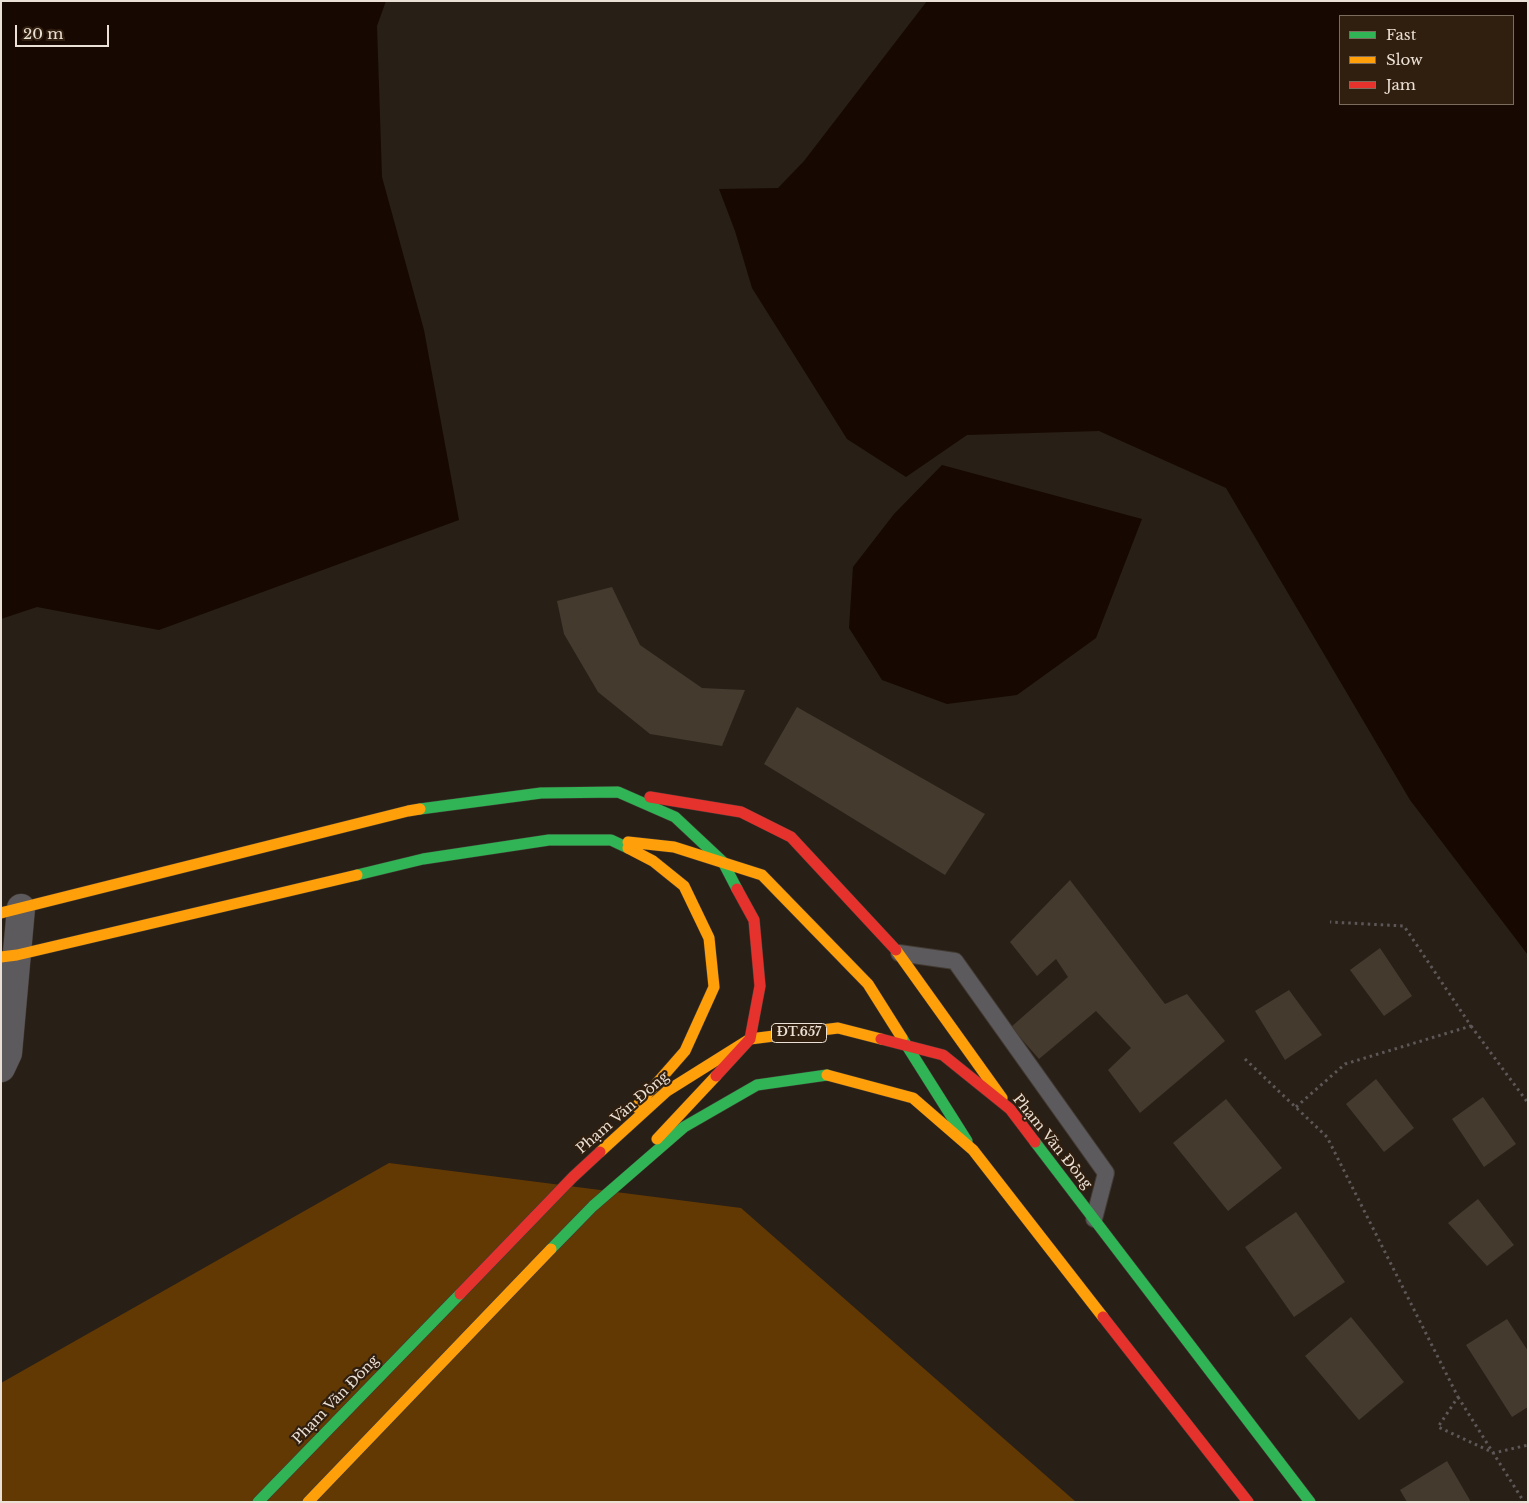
<!DOCTYPE html>
<meta charset="utf-8">
<style>
body{margin:0}
#map{position:relative;width:1529px;height:1503px;overflow:hidden;background:#281f17;font-family:"Libre Baskerville",serif}
canvas{display:block}
.frame{position:absolute;inset:0;border:2px solid #ebe0d5;pointer-events:none}
.legend{position:absolute;left:1339px;top:15px;width:175px;height:90px;box-sizing:border-box;background:#301f0f;border:1px solid #7b6c5e;margin:0;padding:6px 9px;list-style:none;font-size:15px;color:#ebe0d5}
.legend li{display:flex;align-items:center;gap:10px;height:25px}
.legend b{width:25px;border:1px solid #7b6c5e}
.scale{position:absolute;left:15px;top:25px;width:94px;height:22px;box-sizing:border-box;border:2px solid #ebe0d5;border-top:0;padding-left:6px;font-size:15px;line-height:18px;white-space:nowrap;color:#ebe0d5;-webkit-text-stroke:4px #301f0f;paint-order:stroke}
</style>
<div id="map">
<canvas width="1529" height="1503"></canvas>
<div class="frame"></div>
<ul class="legend">
<li><b style="height:6px;background:#30b455"></b>Fast</li>
<li><b style="height:6px;background:#ff9f0a"></b>Slow</li>
<li><b style="height:6px;background:#e5322d"></b>Jam</li>
</ul>
<div class="scale">20 m</div>
</div>
<script>
const g = document.querySelector('canvas').getContext('2d');
g.lineJoin = 'round';
function paint(path, color) { g.fillStyle = color; g.fill(path, 'evenodd'); }
function strokePath(path, color, width, dash) { g.strokeStyle = color; g.lineWidth = width; g.lineCap = dash ? 'butt' : 'round'; g.setLineDash(dash || []); g.stroke(path); }
function write(font, color, halo, rows, align = 'center') {
  g.font = font + ' "Libre Baskerville",serif'; g.lineWidth = 4.5; g.setLineDash([]); g.textBaseline = 'middle'; g.strokeStyle = halo; g.fillStyle = color; for (const [text, x, y, turn = 0] of rows) {
    g.save(); g.translate(x, y); g.rotate((+turn || 0) * Math.PI / 180); g.textAlign = isNaN(turn) ? turn : align; if (halo) g.strokeText(text, 0, 0); g.fillText(text, 0, 0); g.restore();
  }
}
const green = new Path2D(`
 M389 1163 741 1208 1076 1502H1V1383Z`);
const water = new Path2D(`
 M1 1H386L377 26 382 177 424 330 459 520 159 630 37 607 1 619Z
 M927 1H1528V955L1410 800 1226 488 1099 431 967 435 906 477 847 439 752 288 735 231 719 189 778 188 804 161ZM1340 16H1513V104H1340Z
 M942 465 1142 519 1096 638 1017 695 947 704 882 680 849 628 853 567 894 514Z`);
const building = new Path2D(`
 M612 587 640 645 702 688 745 690 722 746 650 734 598 692 564 634 557 601Z
 M797 707 985 814 945 875 764 764Z
 M1070 880 1165 1004 1187 994 1225 1041 1140 1113 1108 1070 1131 1048 1096 1011 1039 1059 1011 1027 1068 977 1056 959 1037 976 1010 942Z
 M1380 948 1412 996 1384 1016 1350 970Z
 M1289 990 1322 1035 1285 1060 1255 1011Z
 M1376 1079 1414 1128 1384 1152 1346 1104Z
 M1483 1097 1516 1144 1484 1167 1452 1119Z
 M1226 1099 1282 1168 1228 1211 1173 1143Z
 M1478 1199 1514 1245 1487 1266 1448 1223Z
 M1296 1212 1345 1282 1294 1317 1245 1247Z
 M1351 1317 1404 1382 1359 1420 1305 1356Z
 M1507 1319 1528 1351V1407L1512 1417 1466 1345Z
 M1447 1461 1471 1502H1407L1400 1490Z`);
const path = new Path2D(`
 M1471 1026 1528 1103
 M1245 1059 1327 1137 1458 1397 1438 1427 1494 1453 1528 1445
 M1296 1107 1345 1064 1471 1026 1404 926 1330 922
 M1458 1397 1524 1502`);
const lane = new Path2D(`
 M899 953 955 961 1106 1173 1094 1219`);
const street = new Path2D(`
 M1 1068 8 1053 21 908`);
const fast = new Path2D(`
 M420 809 541 793 618 792 675 817 723 862 737 889
 M357 875 423 859 549 840H611L628 848
 M902 1038 967 1141
 M1035 1142 1310 1502
 M551 1249 593 1206 684 1127 757 1085 827 1075
 M258 1502 460 1294`);
const slow = new Path2D(`
 M628 842 674 847 762 875 868 984 902 1038
 M628 848 653 861 684 886 709 938 714 987 685 1051 636 1107
 M1 913 408 811 420 809
 M896 950 1002 1098
 M1 957 17 955 357 875
 M827 1075 913 1098 973 1150 1103 1317
 M657 1139 716 1076
 M600 1152 667 1091 750 1039 838 1028 881 1039
 M308 1502 551 1249`);
const jam = new Path2D(`
 M650 797 741 812 791 837 896 950
 M881 1039 943 1055 1010 1109 1035 1142
 M716 1076 750 1039 760 986 754 920 737 889
 M460 1294 573 1177 600 1152
 M1103 1317 1248 1502`);
const shields = [
 [799,1033,55]
];
const shieldNames = [
 ["ĐT.657",799,1033]
];
const streetNames = [
 ["Phạm Văn Đồng",623,1113,-41],
 ["Phạm Văn Đồng",1052,1142,51],
 ["Phạm Văn Đồng",336,1400,-46]
];
paint(green, '#633903');
paint(water, '#170802');
paint(building, '#443a2d');
strokePath(lane, '#423a33', 18);
strokePath(street, '#423a33', 29);
strokePath(fast, '#423a33', 12);
strokePath(slow, '#423a33', 12);
strokePath(jam, '#423a33', 12);
strokePath(path, '#5d5857', 3, [2.5, 4]);
strokePath(lane, '#5c5a5c', 16);
strokePath(street, '#5c5a5c', 28);
strokePath(fast, '#30b455', 11);
strokePath(slow, '#ff9f0a', 11);
strokePath(jam, '#e5322d', 11);
for (const [x, y, w] of shields) { const box = new Path2D(); box.roundRect(x - w / 2, y - 9.5, w, 19, 4); g.fillStyle = '#301f0f'; g.fill(box); strokePath(box, '#ebe0d5', 1); }
write('bold 12px', '#ebe0d5', null, shieldNames);
write('14px', '#ebe0d5', '#301f0f', streetNames);
</script>
